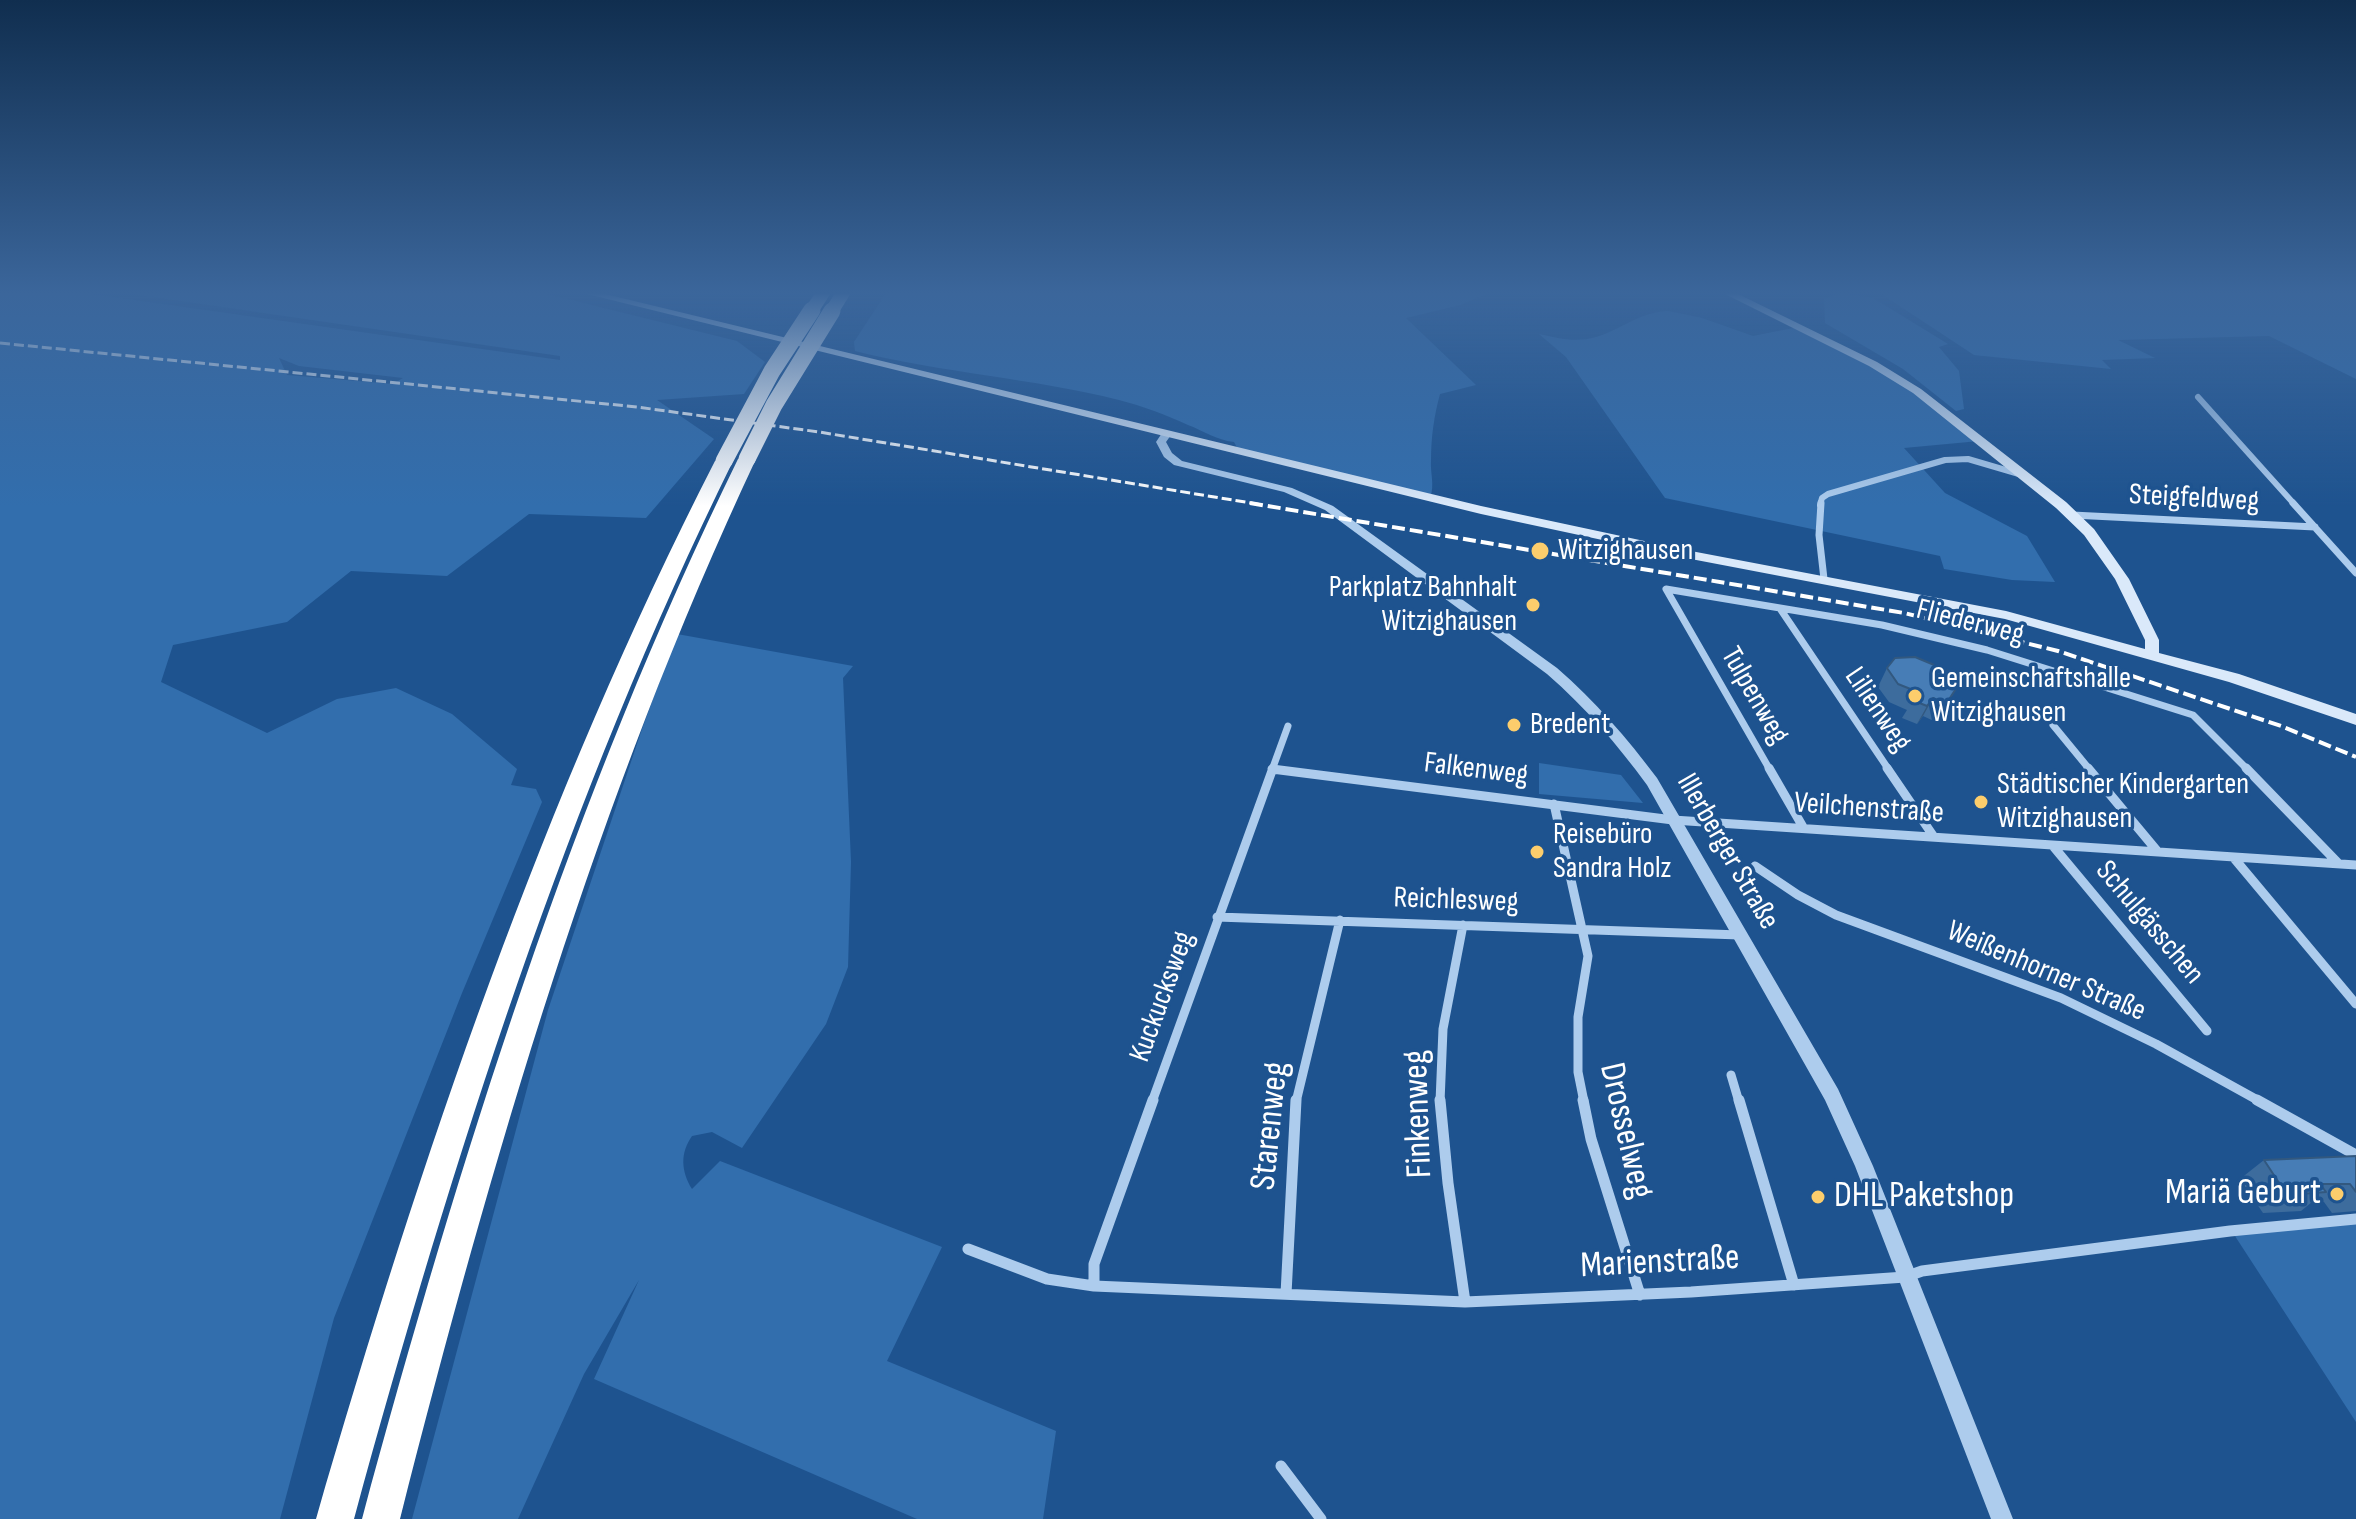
<!DOCTYPE html>
<meta charset="utf-8">
<style>
body{margin:0}
canvas{display:block;background:#1e538f}
</style>
<canvas width="2356" height="1519"></canvas>
<script>
const g = document.querySelector('canvas').getContext('2d');
g.lineJoin = 'round';
function paint(path, color) { g.fillStyle = color; g.fill(path, 'evenodd'); }
function strokePath(path, color, width, dash) { g.strokeStyle = color; g.lineWidth = width; g.lineCap = dash ? 'butt' : 'round'; g.setLineDash(dash || []); g.stroke(path); }
function write(font, color, halo, rows, align = 'center') {
  g.font = font + ' "Sofia Sans Condensed",sans-serif'; g.lineWidth = 7; g.setLineDash([]); g.textBaseline = 'middle'; g.strokeStyle = halo; g.fillStyle = color; for (const [text, x, y, turn = 0] of rows) {
    g.save(); g.translate(x, y); g.rotate((+turn || 0) * Math.PI / 180); g.textAlign = isNaN(turn) ? turn : align; if (halo) g.strokeText(text, 0, 0); g.fillText(text, 0, 0); g.restore();
  }
}
const green = new Path2D(`
 M0 293H84L560 360V356L126 293H543L737 341 765 362 744 394 657 400 714 439 646 518 529 514 447 576 351 571 287 622 173 645 161 682 267 733 337 699 396 688 452 714 517 769 511 785 536 789 542 802 462 993 334 1318 280 1519H0ZM279 358 299 366 403 378 393 384 287 375Z
 M886 293H1489L1460 305 1406 318 1476 385 1440 394C1434 416 1431 437 1431 460 1430 474 1435 484 1430 498L1240 453 1234 442C1216 440 1204 431 1188 425 1166 415 1143 406 1119 400 1032 378 942 373 855 351L854 342Z
 M1840 293 1873 298 1948 344 1939 347 1959 371 1964 409 1956 411 1903 369 1825 323 1824 299Z
 M1880 293H2356V379L2269 336 2118 340 2155 358 2102 360 2111 369 1974 355Z
 M1668 311 1702 318 1753 336 1798 327 1872 365 1916 393 1979 441 1904 448 1945 493 2027 536 2055 582 2012 580 1944 569 1940 556 1665 498 1566 357 1539 334C1558 338 1576 343 1596 337 1623 329 1637 313 1668 311Z
 M677 634 853 666 843 678 851 862 848 967 826 1024 742 1148 712 1132 692 1136C680 1153 681 1171 692 1189L720 1161 942 1247 887 1361 1056 1431 1043 1519H917L594 1379 639 1280 584 1374 518 1519H412L548 1010 643 726Z
 M1539 763 1621 775 1643 803 1539 794Z
 M2356 1221V1422L2233 1233Z`);
const minorFar3 = new Path2D(`
 M2198 397 2295 505
 M1820 505 1822 498 1828 494 1945 460 1968 459 2019 474`);
const minorFar2 = new Path2D(`
 M1821 503 1819 535 1824 579
 M2293 503 2356 573
 M2072 515 2315 527
 M1781 610 1889 770
 M2053 725 2090 770
 M1272 769 1276 770
 M1272 770 1288 726
 M1770 770 1666 589 1882 625 1987 650 2193 715 2248 770`);
const minorFar1 = new Path2D(`
 M1769 768 1803 827
 M1887 768 1934 837
 M2088 768 2158 852
 M2246 768 2338 863
 M1272 769 1673 820 2356 865
 M1554 804 1588 956 1578 1017V1072L1584 1102
 M2053 846 2207 1031
 M2233 857 2356 1004
 M1755 866 1798 895 1836 915 2061 998 2156 1044 2261 1102
 M1217 917 1740 935
 M1731 1075 1739 1102
 M1152 1102 1273 768
 M1296 1102 1340 920
 M1440 1102 1443 1029 1463 925`);
const minor = new Path2D(`
 M1440 1100 1448 1183 1465 1302
 M1583 1100 1591 1139 1640 1295
 M1739 1100 1794 1285
 M2257 1100 2356 1155
 M968 1249 1047 1279 1094 1286 1465 1302 1691 1292 1905 1277 1922 1271 2230 1231 2356 1219
 M1094 1286V1264L1153 1100
 M1286 1294 1296 1100
 M1281 1466 1321 1519`);
const tertiary = new Path2D(`
 M1166 432 1171 435 1166 442 1172 453 1182 461 1292 488 1333 506 1557 668C1595 701 1627 738 1657 778L1838 1089 1873 1166 2013 1519H1991L1855 1166 1825 1100 1647 785C1617 744 1586 708 1547 674L1325 510 1284 492 1174 465 1164 457 1156 442 1162 433Z`);
const secondary = new Path2D(`
 M583 293H601L1481 506 1691 551 2006 611 2145 649V640L2115 579 2084 535 2056 508 1913 393 1869 366 1723 293H1736L1877 362 1921 389 2066 502 2094 529 2129 579 2159 640V653L2239 674 2356 714V725L2229 682 2005 619 1691 559 1481 514Z`);
const motorway = new Path2D(`
 M815 293H831L818 313H806L804 310Z
 M835 293H851L838 314H826L824 311Z
 M747 453 756 459C597 797 492 1158 400 1519H362C460 1157 573 796 738 459Z
 M724 455 733 461C567 798 453 1158 354 1519H316C421 1157 543 797 715 461Z`);
const railFar1 = new Path2D(`
 M0 343 637 407 819 432 1263 505`);
const rail = new Path2D(`
 M1250 503 1904 613 2058 651 2281 726 2356 757`);
const motorwayBridge = new Path2D(`
 M747 459 774 405 832 311
 M724 461 772 371 812 310`);
const wall = new Path2D(`
 M1887 668 1949 702 1936 722 1923 716 1917 724 1902 718 1907 710 1889 702 1878 687Z
 M2356 1156V1211L2332 1213 2324 1202H2312L2301 1211 2263 1213 2240 1179 2264 1160Z`);
const shadedWall = new Path2D(`
 M1959 684 1949 702 1936 722 1946 704Z
 M1933 698 1923 716 1917 724 1927 706Z`);
const building = new Path2D(`
 M1915 657 1951 672 1959 684 1946 704 1933 698 1927 706 1912 700 1918 692 1898 684 1887 668 1895 658Z
 M2356 1156V1192L2350 1184H2320L2326 1192 2287 1195 2264 1160Z`);
const markers = [
 [1540,551,10,"#fccd6c"],
 [1533,605,8,"#fccd6c"],
 [1915,696,8,"#fccd6c"],
 [1514,725,8,"#fccd6c"],
 [1981,802,8,"#fccd6c"],
 [1537,852,8,"#fccd6c"],
 [2337,1194,8,"#fccd6c"],
 [1818,1197,8,"#fccd6c"]
];
const streetNames = [
 ["Steigfeldweg",2194,499,3],
 ["Fliederweg",1970,623,14],
 ["Tulpenweg",1754,696,60],
 ["Lilienweg",1877,710,56],
 ["Falkenweg",1476,770,7],
 ["Veilchenstraße",1869,809,4],
 ["Illerberger Straße",1727,852,60],
 ["Reichlesweg",1456,901,2],
 ["Schulgässchen",2149,923,50],
 ["Weißenhorner Straße",2046,972,23],
 ["Kuckucksweg",1163,997,-70]
];
const poiNames = [
 ["Witzighausen",1558,551],
 ["Parkplatz Bahnhalt",1517,588,"right"],
 ["Witzighausen",1517,622,"right"],
 ["Gemeinschaftshalle",1931,679],
 ["Witzighausen",1931,713],
 ["Bredent",1530,725],
 ["Städtischer Kindergarten",1997,785],
 ["Witzighausen",1997,819],
 ["Reisebüro",1553,835],
 ["Sandra Holz",1553,869]
];
const nearStreetnames = [
 ["Finkenweg",1419,1114,-92],
 ["Starenweg",1271,1126,-84],
 ["Drosselweg",1625,1131,77],
 ["Marienstraße",1660,1263,-3]
];
const nearPoinames = [
 ["Mariä Geburt",2321,1194],
 ["DHL Paketshop",1834,1197,"left"]
];
paint(green, '#326ead');
strokePath(minorFar3, '#adcced', 6);
strokePath(minorFar2, '#adcced', 7);
strokePath(minorFar1, '#adcced', 9);
strokePath(minor, '#adcced', 11);
paint(tertiary, '#adcced');
paint(secondary, '#dae9fa');
paint(motorway, '#fff');
strokePath(railFar1, '#fff', 3, [10, 4]);
strokePath(rail, '#fff', 4, [13, 5]);
strokePath(motorwayBridge, '#fff', 17);
paint(wall, '#3d6c9d');
paint(shadedWall, '#32587f');
paint(building, '#477db6');
strokePath(building, '#32587f', 2);
const sky = g.createLinearGradient(0, 0, 0, 506);
sky.addColorStop(0, '#102e4f');
sky.addColorStop(0.58, '#3b669b');
sky.addColorStop(1, '#3b669b00');
g.fillStyle = sky;
g.fillRect(0, 0, 2356, 506);
for (const [x, y, r, color] of markers) { const dot = new Path2D(); dot.arc(x, y, r, 0, 2 * Math.PI); g.fillStyle = color; g.fill(dot); strokePath(dot, '#1e538f', 3); }
write('30px', '#fff', '#1e538f', streetNames);
write('30px', '#fff', '#1e538f', poiNames, 'left');
write('36px', '#fff', '#1e538f', nearStreetnames);
write('36px', '#fff', '#1e538f', nearPoinames, 'right');
</script>
